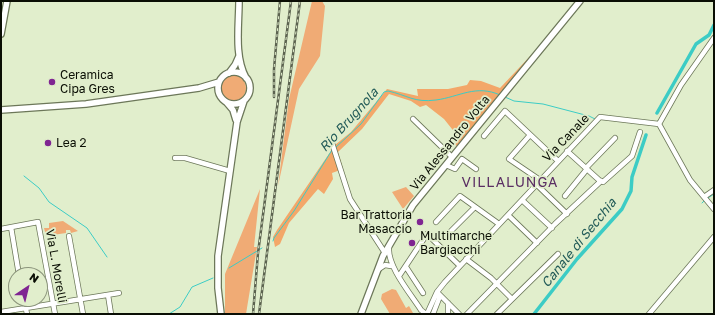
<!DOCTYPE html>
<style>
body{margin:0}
#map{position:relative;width:715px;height:315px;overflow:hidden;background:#e1eecc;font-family:"Golos Text",sans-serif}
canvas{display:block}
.frame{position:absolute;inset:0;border:2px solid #0a0e04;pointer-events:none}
.north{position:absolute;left:8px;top:267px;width:40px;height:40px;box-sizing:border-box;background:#e1eecc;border:1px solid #8b947c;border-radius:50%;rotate:35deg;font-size:11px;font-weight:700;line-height:16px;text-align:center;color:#0a0e04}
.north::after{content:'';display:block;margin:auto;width:14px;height:18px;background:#7f2592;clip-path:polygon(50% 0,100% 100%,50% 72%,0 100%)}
</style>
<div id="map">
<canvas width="715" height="315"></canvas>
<div class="frame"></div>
<div class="north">N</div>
</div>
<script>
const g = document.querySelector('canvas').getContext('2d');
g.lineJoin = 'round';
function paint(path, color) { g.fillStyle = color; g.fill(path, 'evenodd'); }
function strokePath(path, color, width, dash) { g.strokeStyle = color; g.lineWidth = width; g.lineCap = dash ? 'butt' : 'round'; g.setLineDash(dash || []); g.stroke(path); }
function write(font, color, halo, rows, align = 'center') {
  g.font = font + ' "Golos Text",sans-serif'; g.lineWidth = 3.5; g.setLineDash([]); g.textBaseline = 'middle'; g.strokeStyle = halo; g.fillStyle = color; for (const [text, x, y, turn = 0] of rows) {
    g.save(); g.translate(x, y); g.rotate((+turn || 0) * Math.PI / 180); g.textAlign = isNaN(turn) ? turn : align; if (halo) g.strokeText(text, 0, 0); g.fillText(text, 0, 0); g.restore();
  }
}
const green = new Path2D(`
 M312 1H322L325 6 320 56 299 89 278 186 289 99Z
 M220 88a13 13 0 1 1 26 0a13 13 0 1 1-26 0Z
 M406 187 414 196 403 209 392 192Z
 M260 189 254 247H257L246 314H225V274Z
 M63 221 78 231 71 233 70 230H66V233L46 236 44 228H49V223Z
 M392 289 396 290 406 308 409 306 413 313 390 314 381 299 382 294Z`);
const forest = new Path2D(`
 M535 51 457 146 450 142 456 134 444 119 426 105 420 107 411 101 389 94 362 129 338 152 343 169 332 173 333 179 324 194 318 189 289 223 280 244 275 247 273 237 277 230 335 145 351 132 387 89 418 96 417 89H448L467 85 470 80 481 81 500 88Z`);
const stream = new Path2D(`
 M505 97 514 101 543 104 589 116 595 119
 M335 148 361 124 384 92 388 91C407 95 414 103 436 100 459 97 476 84 500 95
 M24 176 39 188 49 202 87 228 107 257
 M708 198 714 194
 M702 203 705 200
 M273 241 274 238 294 211 332 150
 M229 268 262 248
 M169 314 180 307 192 287 213 278`);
const canal = new Path2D(`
 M657 113 696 44 709 35 714 25
 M534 314 577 259 622 209 631 191 632 177 646 135`);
const minor = new Path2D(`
 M413 119 452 157
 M659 124 681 85 714 38
 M659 124 690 180 714 209
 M530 135 509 159 540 180
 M484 136 505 111 558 161
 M332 143 350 199 385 253
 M567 151 599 180 603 182 632 156 640 132
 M175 158H185L230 171
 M446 165 455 169 462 159 476 169
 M586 168 615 138
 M536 184 567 214
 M565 196 587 169
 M704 197 714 190
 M522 200 552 228
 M508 215 537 243
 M436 222 460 196 499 224
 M11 227 19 275
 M1 229 38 222 55 314
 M448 234 475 207
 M69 236 83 314
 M389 247C387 266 410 293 421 310L426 314
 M466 259 491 278 512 299
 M406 267 423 293
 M379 269 385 265 391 266
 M399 276 427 234 460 266
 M437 292 459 314
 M108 295 111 314
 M24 299 27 314
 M1 312 119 293
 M427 314 437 292 445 282 600 117 659 124
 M433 314 440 296
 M448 314V303
 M467 314 555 224 601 181
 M497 314 558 254
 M649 314 714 237`);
const major = new Path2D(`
 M239 1C239 25 234 56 246 78
 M1 34 7 1
 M218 88a16 16 0 1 1 32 0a16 16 0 1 1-32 0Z
 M229 73 235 65 239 56
 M227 103 233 110 236 120
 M1 110 86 104 199 88 219 82
 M221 314 218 288V256L237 122 244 101
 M361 314 383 256 413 205 580 1`);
const rail = new Path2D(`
 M274 97V69L280 1
 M253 314 258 253 291 1
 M259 314 300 1`);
const markers = [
 [52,82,4,"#7f2592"],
 [48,143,4,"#7f2592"],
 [420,222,4,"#7f2592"],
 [412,243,4,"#7f2592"]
];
const poiNames = [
 ["Ceramica",60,75],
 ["Cipa Gres",60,89],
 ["Lea 2",56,143],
 ["Bar Trattoria",412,215,"right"],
 ["Masaccio",412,229,"right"],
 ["Multimarche",420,236],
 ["Bargiacchi",420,250]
];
const streetNames = [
 ["Via Canale",566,138,-46],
 ["Via Alessandro Volta",450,143,-51],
 ["Via L. Morelli",56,266,80]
];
const waterNames = [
 ["Rio Brugnola",349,120,-48],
 ["Canale di Secchia",579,243,-51]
];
const quarterNames = [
 ["VILLALUNGA",510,183]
];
paint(green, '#f0ab75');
paint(forest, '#f3a769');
strokePath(stream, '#3cccc5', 1);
strokePath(canal, '#3cccc5', 3.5);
strokePath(minor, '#6c7759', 6);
strokePath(major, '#6c7759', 8);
strokePath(minor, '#fff', 4.5);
strokePath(major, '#fff', 5.5);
strokePath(rail, '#5b624f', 2.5);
strokePath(rail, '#e1eecc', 1, [3]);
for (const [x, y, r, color] of markers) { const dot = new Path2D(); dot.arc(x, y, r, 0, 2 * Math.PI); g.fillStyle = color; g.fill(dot); strokePath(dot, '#e1eecc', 1.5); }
write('12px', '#0a0e04', '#e1eecc', poiNames, 'left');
write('12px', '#0a0e04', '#e1eecc', streetNames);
write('italic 13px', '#225b58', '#e1eecc', waterNames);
g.letterSpacing = '1px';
write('14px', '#5a2e63', '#e1eecc', quarterNames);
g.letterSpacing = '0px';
</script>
